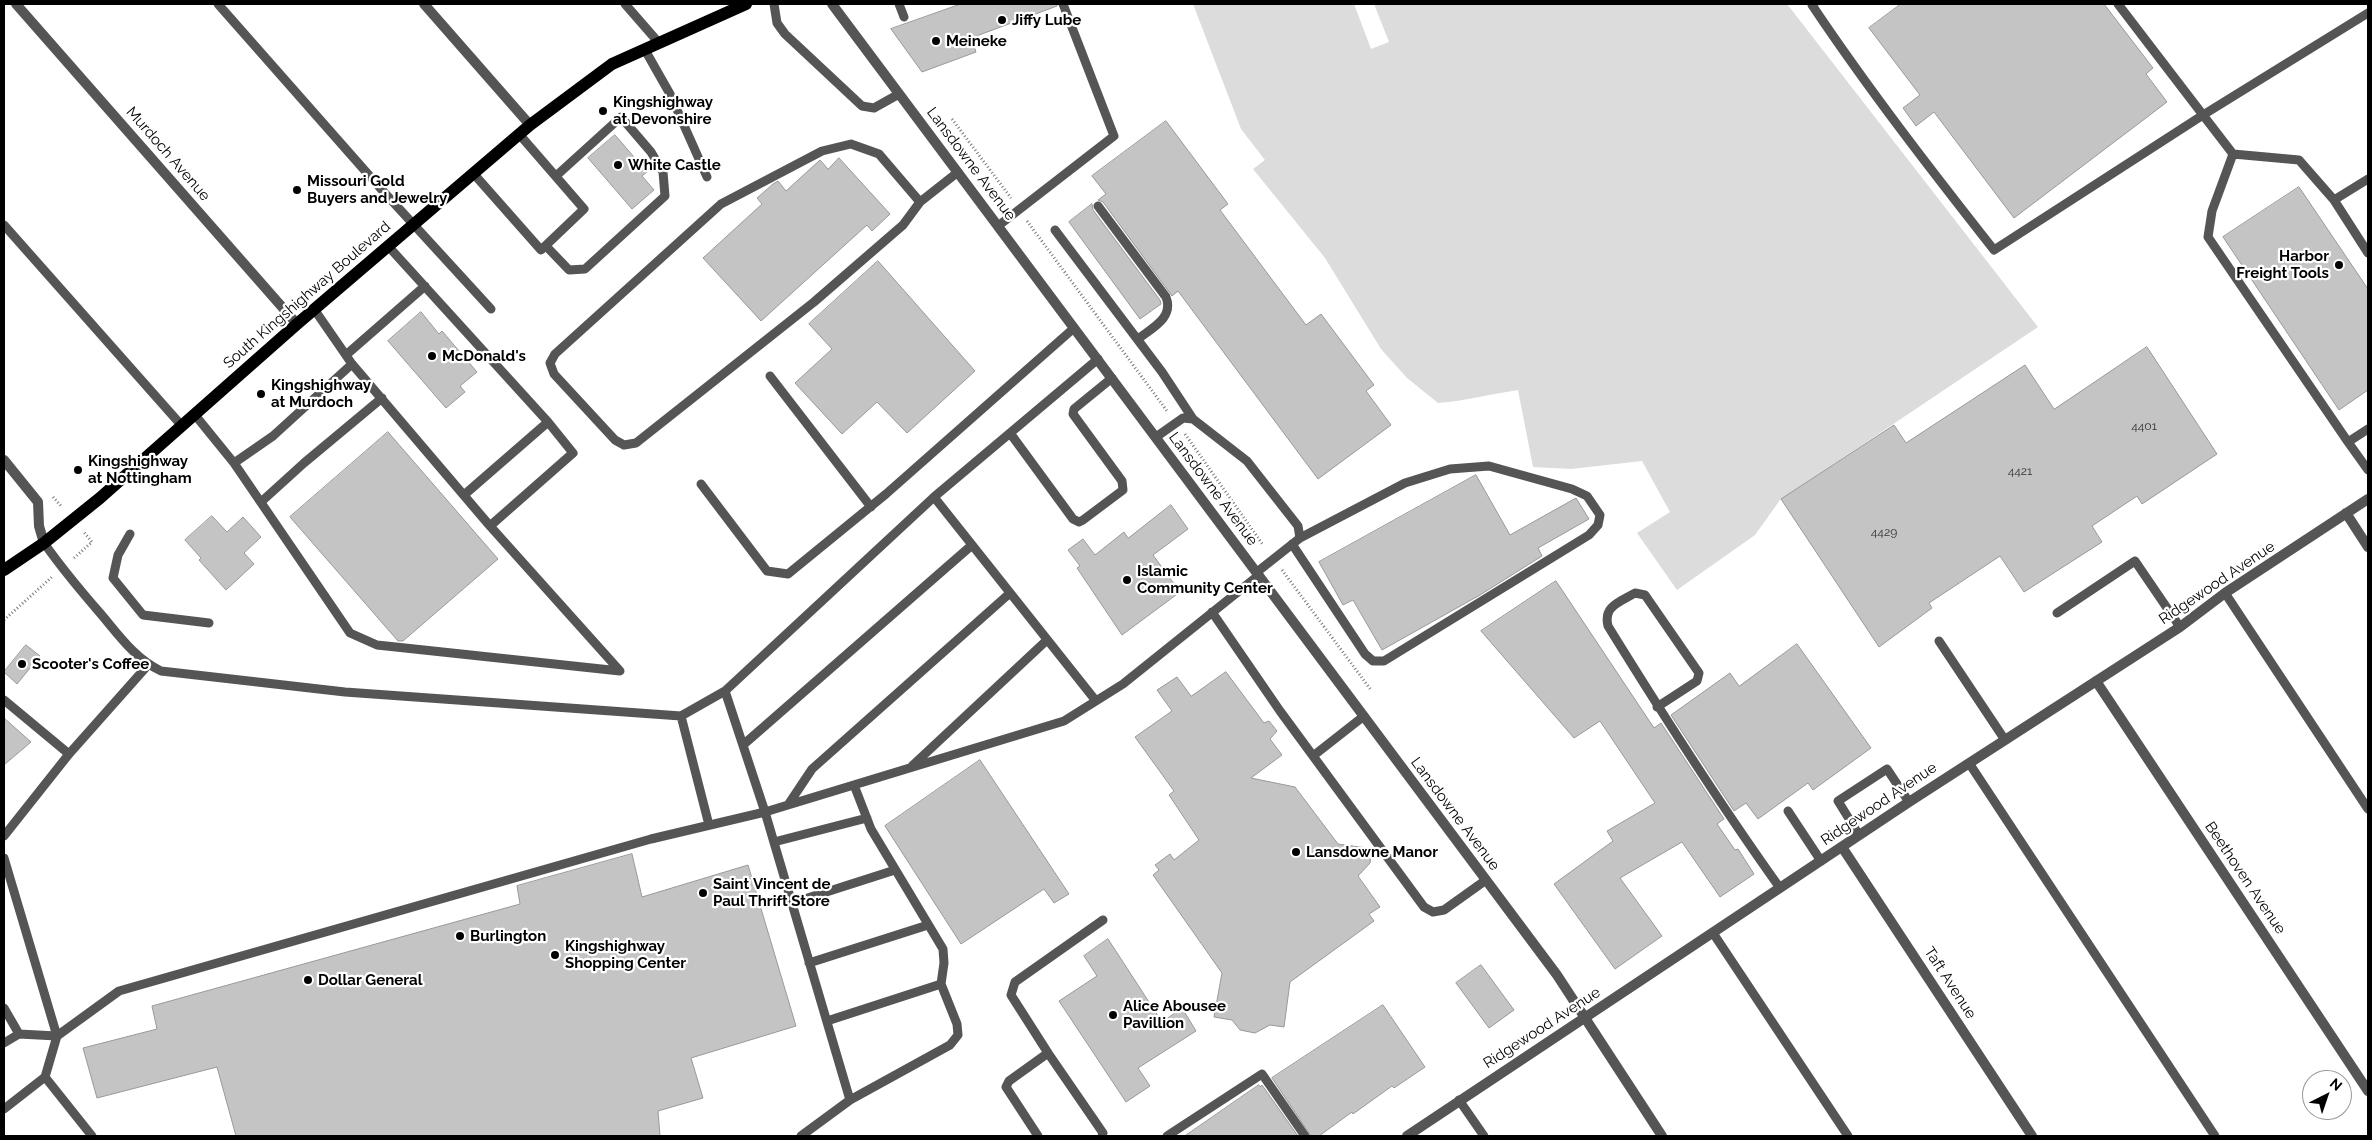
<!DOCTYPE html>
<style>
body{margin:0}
#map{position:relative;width:2372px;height:1140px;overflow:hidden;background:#fff;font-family:Raleway,sans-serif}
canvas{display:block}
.frame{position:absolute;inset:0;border:5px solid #000;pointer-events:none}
.north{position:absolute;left:2302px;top:1070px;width:50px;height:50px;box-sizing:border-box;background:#fff;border:1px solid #999;border-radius:50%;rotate:41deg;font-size:14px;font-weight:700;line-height:20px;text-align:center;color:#000}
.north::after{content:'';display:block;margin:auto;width:18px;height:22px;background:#000;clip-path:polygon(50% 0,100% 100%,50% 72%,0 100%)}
</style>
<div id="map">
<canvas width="2372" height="1140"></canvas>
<div class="frame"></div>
<div class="north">N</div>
</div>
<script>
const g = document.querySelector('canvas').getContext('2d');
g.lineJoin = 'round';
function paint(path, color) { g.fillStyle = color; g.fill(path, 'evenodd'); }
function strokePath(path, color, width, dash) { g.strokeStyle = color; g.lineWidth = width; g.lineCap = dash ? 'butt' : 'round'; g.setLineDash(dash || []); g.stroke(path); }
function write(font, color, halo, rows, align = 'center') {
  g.font = font + ' Raleway,sans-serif'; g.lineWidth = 4.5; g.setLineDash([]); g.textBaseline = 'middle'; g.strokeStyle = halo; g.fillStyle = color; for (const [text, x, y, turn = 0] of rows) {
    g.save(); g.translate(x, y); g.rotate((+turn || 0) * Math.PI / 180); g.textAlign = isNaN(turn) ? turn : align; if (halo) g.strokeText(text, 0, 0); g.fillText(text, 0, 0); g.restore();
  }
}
const green = new Path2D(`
 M1193 4H1354L1371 49 1389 42 1374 4H1787L2038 327 1780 500 1755 535 1677 590 1637 533 1670 512 1642 461 1571 469 1533 467 1518 390C1491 394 1465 401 1438 403L1407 378 1381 349 1325 258 1253 169 1265 160 1241 129Z`);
const building = new Path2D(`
 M961 4H1057V6L971 38 976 52 922 72 891 29Z
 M1901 4H2104L2153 68 2146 74 2167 102 2014 218 1934 112 1916 126 1903 108 1920 95 1869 28Z
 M1166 121 1228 204 1220 210 1306 325 1321 314 1374 385 1366 391 1391 425 1318 479 1178 291 1172 296 1103 202 1098 200 1106 194 1092 176Z
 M615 135 647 172 642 176 654 190 632 209 588 158Z
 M839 158 890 214 872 231 867 225 761 321 703 258 762 204 757 198 773 184 778 181 786 191 820 160 828 169Z
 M2299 187 2368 289V390L2339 410 2223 237Z
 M1092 204 1093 210 1160 300 1161 304 1140 319 1069 222Z
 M878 261 975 371 907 433 877 402 842 434 795 383 832 349 809 324Z
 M421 312 439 334 442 331 477 372 460 386 465 392 446 408 388 341Z
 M2147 347 2217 454 2142 504 2137 496 2092 526 2102 542 2024 592 2000 556 1929 603 1932 608 1879 647 1781 499 1894 425 1906 443 2025 365 2054 409Z
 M388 432 498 559 403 641H398L290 517Z
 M1476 475 1510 535 1576 498 1589 519 1538 548 1542 556 1480 595 1382 650 1353 600 1343 605 1319 562Z
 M1171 505 1188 529 1153 555 1180 592 1122 635 1077 568 1080 566 1068 550 1083 539 1095 555 1124 532 1128 538Z
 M212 516 227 532 243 517 261 537 244 553 254 564 226 590 199 560 201 558 185 540Z
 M1556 581 1654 728 1661 723 1724 819 1717 824 1735 850 1738 849 1754 874 1720 897 1682 842 1620 878 1662 936 1615 969 1554 884 1613 841 1607 831 1655 803 1600 721 1574 738 1481 631Z
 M1797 644 1871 748 1813 790 1808 783 1758 819 1746 803 1734 811 1671 715 1730 673 1739 686Z
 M26 645 40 656 17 684 4 672Z
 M1226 672 1264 723 1269 721 1277 731 1270 739 1282 755 1251 778 1295 787 1338 844 1367 848 1371 854 1370 863 1358 876 1380 907 1369 914 1374 921 1290 982 1284 1027 1270 1025 1255 1033 1240 1030 1232 1020 1214 1017 1222 973 1153 875 1159 870 1155 865 1170 854 1174 860 1199 840 1169 795 1174 791 1135 737 1172 711 1157 690 1177 677 1191 696Z
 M4 718 31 742 4 765Z
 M980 760 1069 894 1054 903 1044 889 961 944 885 826Z
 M632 854 642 897 748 865 796 1026 691 1058 703 1098 658 1111 660 1136H236L217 1067 97 1098 83 1048 157 1029 152 1006 520 904 517 886Z
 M1108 939 1162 1022 1182 1008 1196 1031 1138 1068 1150 1086 1126 1102 1059 1001 1097 976 1084 956Z
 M1481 965 1514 1010 1489 1028 1456 983Z
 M1383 1005 1425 1067 1394 1088 1392 1086 1353 1114 1352 1112 1319 1136H1311L1272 1078Z
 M1259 1085 1260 1087 1262 1085 1298 1136H1185Z`);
const path = new Path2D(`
 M952 119 1011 198
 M1027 221 1167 411
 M1185 434 1263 545
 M53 497 62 507
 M74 558 92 542 83 531
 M1282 570 1371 690
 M4 620 52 577`);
const service = new Path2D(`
 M218 4 382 190 491 309
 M625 4 659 43
 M774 4 777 23 785 34 862 106 874 108 899 94
 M899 4 904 17
 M1814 4 1812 5C1869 90 1931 170 1994 250L2203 115 2118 4
 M645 50 670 94 707 177
 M2233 154 2212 211 2208 237 2348 442
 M473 173 541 250 584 209 519 134
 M2368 179 2334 200 2368 253
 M2334 200 2299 160 2233 154 2203 115 2368 13
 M920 202 879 154 851 144 822 151 721 204 555 354 550 363 554 374 615 440 624 445 636 443 814 302 903 225 920 202 958 172
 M1098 206 1166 297C1174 318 1152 328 1138 339
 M4 225 182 426
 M998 226 1114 136 1063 4
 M1055 230 1162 372 1193 419
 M388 246 548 422 464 495
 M546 246 569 270 585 269 665 196 663 172 651 152 621 117 556 176
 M314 309 352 364 490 526 620 671 377 645 350 633 234 463 273 436 352 364
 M346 355 425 286
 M770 376 871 507
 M195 415 234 463
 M2368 429 2348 442 2368 470
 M1010 433 1073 519 1079 522 1083 520 1123 490 1122 481 1073 414 1074 409 1112 378
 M1156 437 1183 418 1193 419 1247 461 1298 526 1300 538 1257 572
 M701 484 767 571 788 574 886 494 1074 328
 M934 497 1096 701
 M261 502 304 463 382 398
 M490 526 573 453 548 422
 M130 534 118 555 113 578 143 615 209 623
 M44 543C61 567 80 590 100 613 118 634 135 659 161 671L345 692 681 716 725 691 934 497 1098 359
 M1292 544 1365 654 1373 661H1384L1589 535 1598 525 1600 515 1587 496 1572 489 1489 466 1450 469 1405 483 1300 538
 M2225 593 2368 809
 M1212 612 1280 711 1424 907 1433 912 1444 910 1486 880
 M2057 613 2135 561 2180 627
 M1939 641 2005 740
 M725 691 765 812 850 1100 801 1136
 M4 700 69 754 148 665
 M1657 707 1697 681 1699 673 1645 595 1635 593C1620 602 1603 606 1608 626 1663 715 1719 803 1780 888
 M681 716 709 825
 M743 745 972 545
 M1313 756 1364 716
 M1969 763 2215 1136
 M912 766 1047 640
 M788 805 812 769 1010 593
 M1788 811 1821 861
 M1859 835 1838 801 1887 769 1909 802
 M4 836 69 754
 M774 842 867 818
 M4 858 57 1036 19 1034 4 1043
 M792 903 895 870
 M1713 933 1848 1136
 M809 963 928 925
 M4 1008 19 1034
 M827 1021 941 984
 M1048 1053 1011 995 1015 982 1103 920
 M45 1077 57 1036 119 991 651 839 765 812 1064 721 1123 684 1259 575
 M850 1100 950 1045 958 1035 957 1024 941 984 944 963 943 949 871 829 854 785
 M1459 1100 1484 1136
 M4 1109 45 1077 92 1136
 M1038 1136 1006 1087 1009 1081 1048 1053 1103 1133 1102 1136
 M1167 1136 1262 1074 1305 1136`);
const minor = new Path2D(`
 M16 4 297 324
 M424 4 530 125
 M832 4 1557 975 1662 1136
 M2346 513 2368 547
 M2096 681 2368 1091
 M1842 847 2032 1136
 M1407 1136 1909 802 2180 627 2225 593 2368 499`);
const tertiary = new Path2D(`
 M4 460 38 502 39 526 44 543`);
const primary = new Path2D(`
 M4 570 44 543 100 498 297 324 530 125 612 64 746 4`);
const markers = [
 [1002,20,5,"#000"],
 [936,41,5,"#000"],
 [603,111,5,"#000"],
 [618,165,5,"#000"],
 [297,190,5,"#000"],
 [2339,265,5,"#000"],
 [432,356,5,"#000"],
 [261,394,5,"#000"],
 [78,470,5,"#000"],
 [1127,580,5,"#000"],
 [22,664,5,"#000"],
 [1296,852,5,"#000"],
 [703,893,5,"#000"],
 [460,936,5,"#000"],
 [555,955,5,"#000"],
 [308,980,5,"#000"],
 [1113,1015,5,"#000"]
];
const numberNames = [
 ["4401",2144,426],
 ["4421",2020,471],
 ["4429",1884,532]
];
const poiNames = [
 ["Jiffy Lube",1012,20],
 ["Meineke",946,41],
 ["Kingshighway",613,102],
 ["at Devonshire",613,119],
 ["White Castle",628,165],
 ["Missouri Gold",307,181],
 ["Buyers and Jewelry",307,198],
 ["Harbor",2329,256,"right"],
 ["Freight Tools",2329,273,"right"],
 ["McDonald's",442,356],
 ["Kingshighway",271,385],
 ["at Murdoch",271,402],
 ["Kingshighway",88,461],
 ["at Nottingham",88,478],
 ["Islamic",1137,571],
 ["Community Center",1137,588],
 ["Scooter's Coffee",32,664],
 ["Lansdowne Manor",1306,852],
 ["Saint Vincent de",713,884],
 ["Paul Thrift Store",713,901],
 ["Burlington",470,936],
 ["Kingshighway",565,946],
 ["Shopping Center",565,963],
 ["Dollar General",318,980],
 ["Alice Abousee",1123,1006],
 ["Pavillion",1123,1023]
];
const streetNames = [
 ["Murdoch Avenue",168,154,49],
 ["Lansdowne Avenue",971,164,53],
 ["South Kingshighway Boulevard",307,295,-41],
 ["Lansdowne Avenue",1213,489,53],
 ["Ridgewood Avenue",2217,583,-34],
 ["Ridgewood Avenue",1879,804,-34],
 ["Lansdowne Avenue",1455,814,53],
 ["Beethoven Avenue",2245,878,56],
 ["Taft Avenue",1950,983,57],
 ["Ridgewood Avenue",1542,1028,-33]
];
paint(green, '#dcdcdc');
paint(building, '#c4c4c4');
strokePath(building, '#999', 1);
strokePath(path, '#777', 3, [1, 2.5]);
strokePath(service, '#555', 9);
strokePath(minor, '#555', 10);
strokePath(tertiary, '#555', 10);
strokePath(primary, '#000', 12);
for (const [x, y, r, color] of markers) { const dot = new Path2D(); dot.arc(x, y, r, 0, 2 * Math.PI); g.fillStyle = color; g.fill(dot); strokePath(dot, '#fff', 2); }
write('12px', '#313131', null, numberNames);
write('bold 15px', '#000', '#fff', poiNames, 'left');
write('15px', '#000', '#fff', streetNames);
</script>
